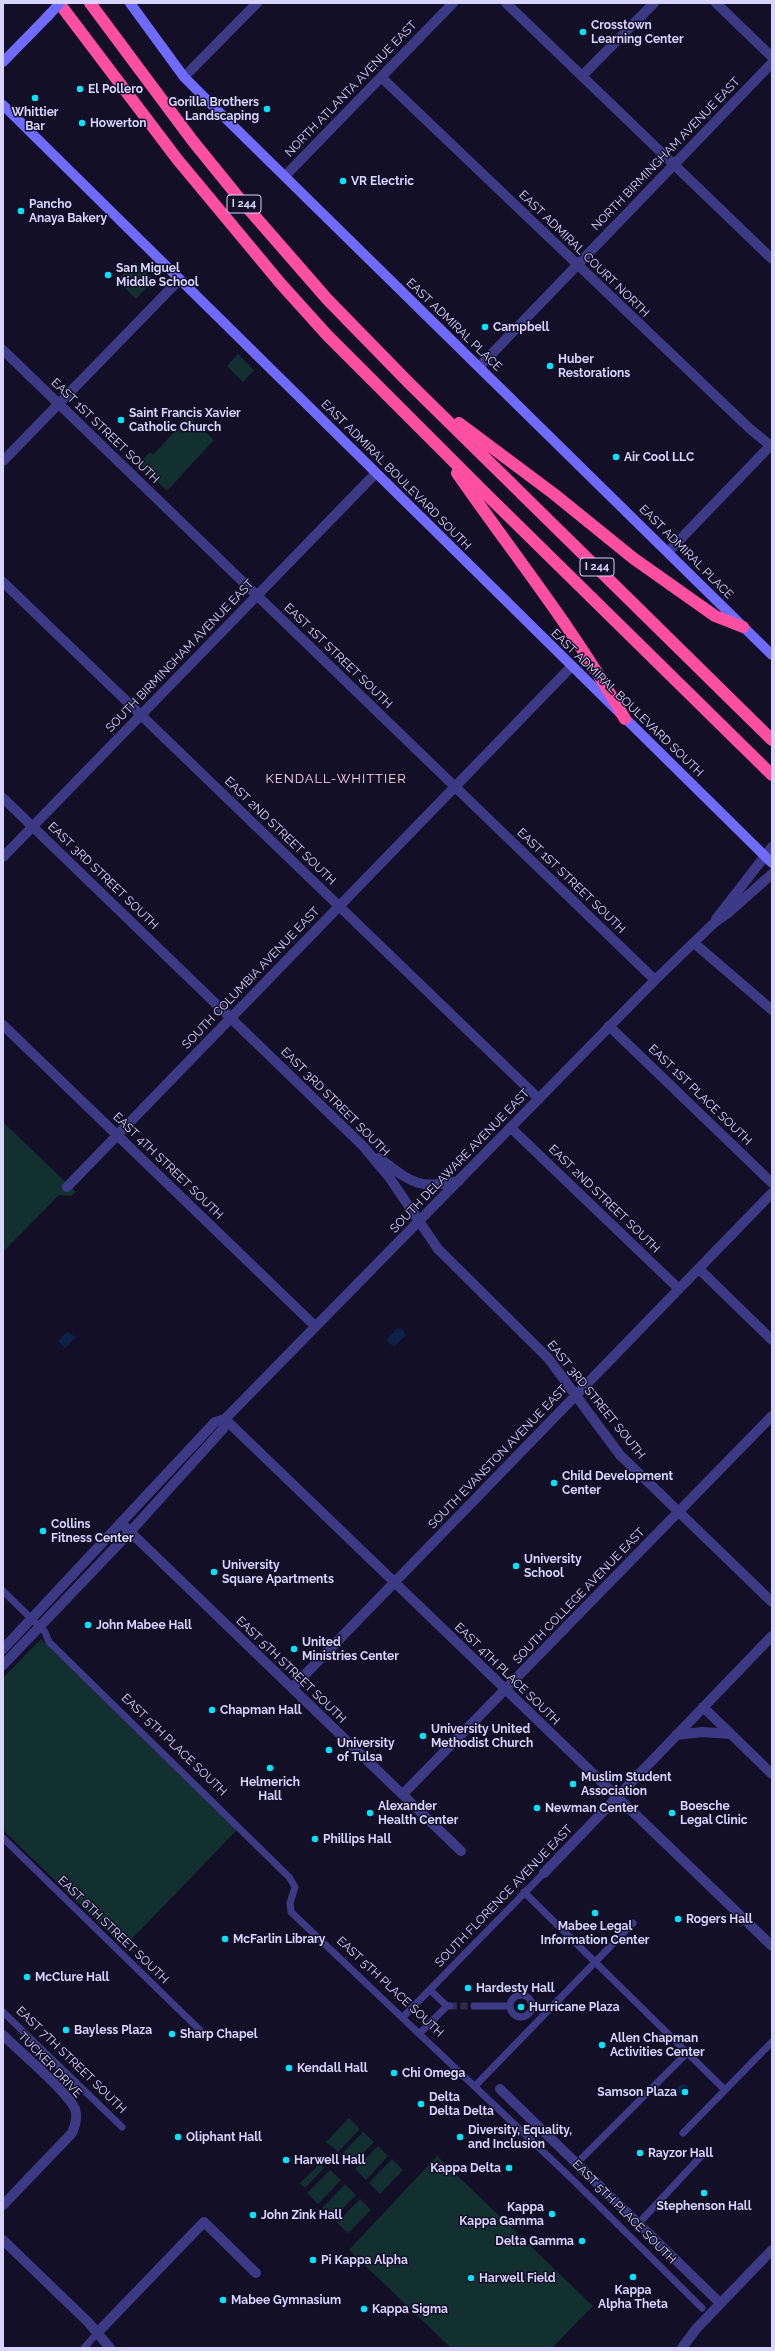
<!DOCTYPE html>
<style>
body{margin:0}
#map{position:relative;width:775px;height:2351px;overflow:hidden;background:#130f26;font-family:Raleway,sans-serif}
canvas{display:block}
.frame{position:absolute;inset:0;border:4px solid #d9d4ff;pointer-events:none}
</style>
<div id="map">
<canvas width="775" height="2351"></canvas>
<div class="frame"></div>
</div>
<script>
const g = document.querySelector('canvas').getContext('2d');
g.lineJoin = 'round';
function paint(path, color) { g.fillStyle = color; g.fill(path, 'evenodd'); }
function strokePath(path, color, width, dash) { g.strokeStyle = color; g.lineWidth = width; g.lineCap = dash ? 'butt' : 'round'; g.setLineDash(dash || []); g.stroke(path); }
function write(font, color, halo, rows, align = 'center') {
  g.font = font + ' Raleway,sans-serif'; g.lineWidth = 3; g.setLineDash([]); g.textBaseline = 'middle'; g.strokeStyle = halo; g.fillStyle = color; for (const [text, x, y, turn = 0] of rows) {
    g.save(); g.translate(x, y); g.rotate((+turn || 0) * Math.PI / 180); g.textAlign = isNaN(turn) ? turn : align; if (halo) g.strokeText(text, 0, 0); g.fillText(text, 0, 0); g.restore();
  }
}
const green = new Path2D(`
 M135 262 154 280 136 299 117 280Z
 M238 354 254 370 243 382 227 366Z
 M189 416 214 440 167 491 139 464 150 452 153 455Z
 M3 1122 76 1192 71 1196 59 1195 3 1252Z
 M41 1639 237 1830 124 1947 3 1830V1678Z
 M349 2118 360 2129 338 2152 326 2142Z
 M363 2132 374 2142 351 2166 340 2156Z
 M378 2146 388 2156 366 2180 355 2169Z
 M437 2156 593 2306 552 2348H451L349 2250Z
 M392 2159 403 2170 380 2194 369 2183Z
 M320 2164 324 2168 305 2188 300 2183Z
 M330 2170 341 2180 318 2204 307 2193Z
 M345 2184 356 2195 333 2218 322 2208Z
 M360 2199 371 2210 348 2233 337 2223Z`);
const water = new Path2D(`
 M398 1328 400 1330 402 1328 406 1335 394 1347 386 1340Z
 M67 1332 76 1337 65 1348 58 1341Z
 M677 2090a6 6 0 1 1 12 0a6 6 0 1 1-12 0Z`);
const pedestrianTunnel = new Path2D(`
 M450 2006H474`);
const pedestrian = new Path2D(`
 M3 1591 45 1632 49 1642 289 1877 295 1887 290 1903 291 1912 572 2179 702 2308
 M3 1838 207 2037
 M524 1892 725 2090
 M430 1990 447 2006H450
 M510 2006a11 11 0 1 1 22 0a11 11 0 1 1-22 0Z
 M474 2006H510
 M3 2012 122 2127
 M403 2017 544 1873
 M420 2033 447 2006
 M475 2086 633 1923
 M683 2133 772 2042
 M582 2158 687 2053
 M638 2224 704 2153
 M84 2348 98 2332`);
const minor = new Path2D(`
 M506 3 772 259
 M716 3 772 57
 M582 76 654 3
 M184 77 257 3
 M381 77 749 428 772 447
 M285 176 453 3
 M3 350 655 980
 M479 367 772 63
 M3 461 180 279
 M668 552 772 444
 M3 582 539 1099
 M3 857 375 474
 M694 943 772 1010
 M3 1025 315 1326
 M609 1026 772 1183
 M511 1128 679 1289
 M67 1187 571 667
 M699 1269 772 1340
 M225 1419 772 1946
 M121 1523 461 1851
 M292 1688 772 1193
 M703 1707 772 1774
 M676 1735 702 1732 731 1734
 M403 1794 772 1416
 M544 1873 772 1636
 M3 2035C20 2052 66 2090 75 2109 78 2117 75 2126 72 2133L3 2205
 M500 2089 720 2303
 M3 2240 88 2322 110 2348
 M98 2332 204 2222 256 2273
 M682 2348 696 2329 772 2250`);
const tertiary = new Path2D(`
 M3 798 363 1146 389 1177 438 1249 548 1358 620 1455 772 1602
 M716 919 772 847
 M379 1158C411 1182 417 1190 459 1181
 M3 1649 215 1422 225 1419 655 980 714 923 728 913 772 874
 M3 1665 130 1532 223 1429 225 1419`);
const secondary = new Path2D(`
 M130 3 184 77 213 106 772 655
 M3 62 48 16
 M3 105 772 863`);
const motorway = new Path2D(`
 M59 3 177 159 281 284 327 335 484 492 772 775
 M90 3 192 140 239 198 327 299 409 383 772 740
 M459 423 554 494 633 558 715 616 743 627
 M457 473C514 555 576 632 625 719`);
const secondaryBridge = new Path2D(`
 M48 16 60 3`);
const markers = [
 [583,32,4,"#00e5ff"],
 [80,89,4,"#00e5ff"],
 [35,98,4,"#00e5ff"],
 [267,109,4,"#00e5ff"],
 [82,123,4,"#00e5ff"],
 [343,181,4,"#00e5ff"],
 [21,211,4,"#00e5ff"],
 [108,275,4,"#00e5ff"],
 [485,327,4,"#00e5ff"],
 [550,366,4,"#00e5ff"],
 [121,420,4,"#00e5ff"],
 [616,457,4,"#00e5ff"],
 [554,1483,4,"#00e5ff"],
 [43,1531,4,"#00e5ff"],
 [516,1566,4,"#00e5ff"],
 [214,1572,4,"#00e5ff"],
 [88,1625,4,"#00e5ff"],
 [294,1649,4,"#00e5ff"],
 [212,1710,4,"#00e5ff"],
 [423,1736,4,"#00e5ff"],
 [329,1750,4,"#00e5ff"],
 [270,1768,4,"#00e5ff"],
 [573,1784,4,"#00e5ff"],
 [537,1808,4,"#00e5ff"],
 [370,1813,4,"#00e5ff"],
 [672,1813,4,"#00e5ff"],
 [315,1839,4,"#00e5ff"],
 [595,1913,4,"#00e5ff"],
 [678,1919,4,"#00e5ff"],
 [225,1939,4,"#00e5ff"],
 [27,1977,4,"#00e5ff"],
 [468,1988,4,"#00e5ff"],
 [521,2007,4,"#00e5ff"],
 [66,2030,4,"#00e5ff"],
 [172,2034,4,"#00e5ff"],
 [602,2045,4,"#00e5ff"],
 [289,2068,4,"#00e5ff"],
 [394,2073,4,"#00e5ff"],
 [685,2092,4,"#00e5ff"],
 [421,2104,4,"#00e5ff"],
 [178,2137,4,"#00e5ff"],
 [460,2137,4,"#00e5ff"],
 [640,2153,4,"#00e5ff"],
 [286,2160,4,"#00e5ff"],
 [509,2168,4,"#00e5ff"],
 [704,2193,4,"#00e5ff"],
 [552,2214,4,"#00e5ff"],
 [253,2215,4,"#00e5ff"],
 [582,2241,4,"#00e5ff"],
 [313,2260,4,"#00e5ff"],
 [633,2277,4,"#00e5ff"],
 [471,2278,4,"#00e5ff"],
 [223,2300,4,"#00e5ff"],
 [364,2309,4,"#00e5ff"]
];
const shields = [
 [244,204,34],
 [597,567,34]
];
const shieldNames = [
 ["I 244",244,204],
 ["I 244",597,567]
];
const poiNames = [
 ["Crosstown",591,25],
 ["Learning Center",591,39],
 ["El Pollero",88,89],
 ["Gorilla Brothers",259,102,"right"],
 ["Landscaping",259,116,"right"],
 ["Whittier",35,112,"center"],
 ["Bar",35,126,"center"],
 ["Howerton",90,123],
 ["VR Electric",351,181],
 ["Pancho",29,204],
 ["Anaya Bakery",29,218],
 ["San Miguel",116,268],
 ["Middle School",116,282],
 ["Campbell",493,327],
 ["Huber",558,359],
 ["Restorations",558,373],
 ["Saint Francis Xavier",129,413],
 ["Catholic Church",129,427],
 ["Air Cool LLC",624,457],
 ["Child Development",562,1476],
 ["Center",562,1490],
 ["Collins",51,1524],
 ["Fitness Center",51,1538],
 ["University",524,1559],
 ["School",524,1573],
 ["University",222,1565],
 ["Square Apartments",222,1579],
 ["John Mabee Hall",96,1625],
 ["United",302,1642],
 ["Ministries Center",302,1656],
 ["Chapman Hall",220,1710],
 ["University United",431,1729],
 ["Methodist Church",431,1743],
 ["University",337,1743],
 ["of Tulsa",337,1757],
 ["Muslim Student",581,1777],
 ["Association",581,1791],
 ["Helmerich",270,1782,"center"],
 ["Hall",270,1796,"center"],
 ["Alexander",378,1806],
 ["Health Center",378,1820],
 ["Boesche",680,1806],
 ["Legal Clinic",680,1820],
 ["Newman Center",545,1808],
 ["Phillips Hall",323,1839],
 ["Rogers Hall",686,1919],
 ["Mabee Legal",595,1926,"center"],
 ["Information Center",595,1940,"center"],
 ["McFarlin Library",233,1939],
 ["McClure Hall",35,1977],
 ["Hardesty Hall",476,1988],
 ["Hurricane Plaza",529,2007],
 ["Bayless Plaza",74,2030],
 ["Sharp Chapel",180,2034],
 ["Allen Chapman",610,2038],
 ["Activities Center",610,2052],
 ["Kendall Hall",297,2068],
 ["Chi Omega",402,2073],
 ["Samson Plaza",677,2092,"right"],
 ["Delta",429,2097],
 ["Delta Delta",429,2111],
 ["Diversity, Equality,",468,2130],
 ["and Inclusion",468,2144],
 ["Oliphant Hall",186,2137],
 ["Rayzor Hall",648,2153],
 ["Harwell Hall",294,2160],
 ["Kappa Delta",501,2168,"right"],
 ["Stephenson Hall",704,2206,"center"],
 ["Kappa",544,2207,"right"],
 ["Kappa Gamma",544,2221,"right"],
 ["John Zink Hall",261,2215],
 ["Delta Gamma",574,2241,"right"],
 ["Pi Kappa Alpha",321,2260],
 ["Harwell Field",479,2278],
 ["Kappa",633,2290,"center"],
 ["Alpha Theta",633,2304,"center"],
 ["Mabee Gymnasium",231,2300],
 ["Kappa Sigma",372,2309]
];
const streetNames = [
 ["NORTH ATLANTA AVENUE EAST",351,89,-46],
 ["NORTH BIRMINGHAM AVENUE EAST",666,154,-46],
 ["EAST ADMIRAL COURT NORTH",584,254,44],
 ["EAST ADMIRAL PLACE",454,325,44],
 ["EAST 1ST STREET SOUTH",105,431,44],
 ["EAST ADMIRAL BOULEVARD SOUTH",396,475,45],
 ["EAST ADMIRAL PLACE",686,552,45],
 ["SOUTH BIRMINGHAM AVENUE EAST",180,656,-46],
 ["EAST 1ST STREET SOUTH",338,656,44],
 ["EAST ADMIRAL BOULEVARD SOUTH",627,703,44],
 ["EAST 2ND STREET SOUTH",280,831,44],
 ["EAST 3RD STREET SOUTH",103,876,44],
 ["EAST 1ST STREET SOUTH",571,881,44],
 ["SOUTH COLUMBIA AVENUE EAST",251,978,-46],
 ["EAST 1ST PLACE SOUTH",700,1095,44],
 ["EAST 3RD STREET SOUTH",335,1102,45],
 ["SOUTH DELAWARE AVENUE EAST",460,1161,-46],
 ["EAST 4TH STREET SOUTH",168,1166,44],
 ["EAST 2ND STREET SOUTH",604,1199,44],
 ["EAST 3RD STREET SOUTH",596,1400,51],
 ["SOUTH EVANSTON AVENUE EAST",498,1457,-46],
 ["SOUTH COLLEGE AVENUE EAST",579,1596,-46],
 ["EAST 5TH STREET SOUTH",291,1670,44],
 ["EAST 4TH PLACE SOUTH",507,1674,44],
 ["EAST 5TH PLACE SOUTH",174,1745,44],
 ["SOUTH FLORENCE AVENUE EAST",504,1896,-46],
 ["EAST 6TH STREET SOUTH",113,1930,44],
 ["EAST 5TH PLACE SOUTH",390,1987,43],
 ["EAST 7TH STREET SOUTH",71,2060,44],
 ["TUCKER DRIVE",50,2065,46],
 ["EAST 5TH PLACE SOUTH",624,2212,45]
];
const neighbourhoodNames = [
 ["KENDALL-WHITTIER",336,779]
];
paint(green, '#12302f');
paint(water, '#0c2248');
strokePath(pedestrianTunnel, '#312d47', 7, [7, 3.5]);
strokePath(pedestrian, '#3d3a85', 7);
strokePath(minor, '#3d3a85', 10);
strokePath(tertiary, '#3d3a85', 10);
strokePath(secondary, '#6f6bff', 10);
strokePath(motorway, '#ff4fa3', 12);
strokePath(secondaryBridge, '#6f6bff', 10);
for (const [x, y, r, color] of markers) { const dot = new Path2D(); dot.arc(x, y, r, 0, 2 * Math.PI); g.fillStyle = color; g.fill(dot); strokePath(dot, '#130f26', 1.5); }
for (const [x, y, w] of shields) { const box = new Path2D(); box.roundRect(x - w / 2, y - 9, w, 18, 3); g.fillStyle = '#130f26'; g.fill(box); strokePath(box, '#d9d4ff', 1); }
write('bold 11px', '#d9d4ff', null, shieldNames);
write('bold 12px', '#d9d4ff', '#130f26', poiNames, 'left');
write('12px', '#d9d4ff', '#130f26', streetNames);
g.letterSpacing = '1px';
write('13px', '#ffd6f0', '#130f26', neighbourhoodNames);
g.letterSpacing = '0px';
</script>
